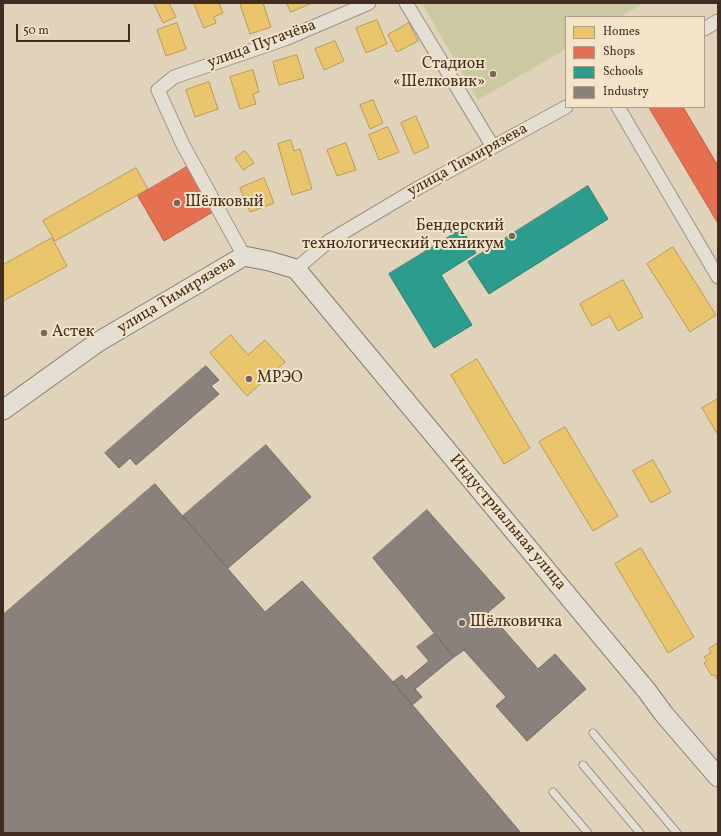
<!DOCTYPE html>
<meta charset="utf-8">
<style>
body{margin:0}
#map{position:relative;width:721px;height:836px;overflow:hidden;background:#e1d3ba;font-family:Vollkorn,serif}
canvas{display:block}
.frame{position:absolute;inset:0;border:4px solid #432c21;pointer-events:none}
.legend{position:absolute;left:565px;top:16px;width:140px;height:92px;box-sizing:border-box;background:#f5e5c8;border:1px solid #ae9b85;margin:0;padding:5px 7px;list-style:none;font-size:12px;color:#432c21}
.legend li{display:flex;align-items:center;gap:8px;height:20px}
.legend b{width:20px;border:1px solid #ae9b85}
.scale{position:absolute;left:16px;top:24px;width:114px;height:18px;box-sizing:border-box;border:2px solid #432c21;border-top:0;padding-left:5px;font-size:12px;line-height:14px;white-space:nowrap;color:#432c21;-webkit-text-stroke:3px #f5e5c8;paint-order:stroke}
</style>
<div id="map">
<canvas width="721" height="836"></canvas>
<div class="frame"></div>
<ul class="legend">
<li><b style="height:11px;background:#e9c46a"></b>Homes</li>
<li><b style="height:11px;background:#e76f51"></b>Shops</li>
<li><b style="height:11px;background:#2a9d8f"></b>Schools</li>
<li><b style="height:11px;background:#8a817c"></b>Industry</li>
</ul>
<div class="scale">50 m</div>
</div>
<script>
const g = document.querySelector('canvas').getContext('2d');
g.lineJoin = 'round';
function paint(path, color) { g.fillStyle = color; g.fill(path, 'evenodd'); }
function strokePath(path, color, width, dash) { g.strokeStyle = color; g.lineWidth = width; g.lineCap = dash ? 'butt' : 'round'; g.setLineDash(dash || []); g.stroke(path); }
function write(font, color, halo, rows, align = 'center') {
  g.font = font + ' Vollkorn,serif'; g.lineWidth = 4; g.setLineDash([]); g.textBaseline = 'middle'; g.strokeStyle = halo; g.fillStyle = color; for (const [text, x, y, turn = 0] of rows) {
    g.save(); g.translate(x, y); g.rotate((+turn || 0) * Math.PI / 180); g.textAlign = isNaN(turn) ? turn : align; if (halo) g.strokeText(text, 0, 0); g.fillText(text, 0, 0); g.restore();
  }
}
const green = new Path2D(`
 M422 3H644L620 17H566V49L478 100Z`);
const homes = new Path2D(`
 M156 3H169L176 17 163 23 154 4Z
 M194 3H219L223 13 214 17 216 23 204 28Z
 M243 3H263L271 27 250 34 240 4Z
 M287 3H312L291 12Z
 M377 20 387 44 366 53 356 28Z
 M177 23 186 49 166 56 157 30Z
 M409 23 418 41 397 52 388 35Z
 M335 41 344 61 324 70 315 49Z
 M297 55 304 78 279 85 273 62Z
 M253 70 259 92 253 94 256 104 240 109 230 77Z
 M209 82 218 109 195 117 186 90Z
 M373 100 383 123 370 129 360 105Z
 M416 116 429 147 414 154 401 123Z
 M388 127 399 152 379 160 369 135Z
 M291 140 294 151 300 149 312 189 292 195 278 144Z
 M346 143 356 170 337 176 327 150Z
 M245 151 254 163 243 170 235 158Z
 M136 168 148 189 55 241 43 221Z
 M264 178 274 203 250 212 240 188Z
 M52 238 67 266 3 301V265Z
 M673 247 716 315 690 332 647 264Z
 M623 280 643 317 618 331 610 316 592 326 580 304Z
 M231 335 248 355 265 340 285 362 247 396 210 353Z
 M477 359 530 448 504 464 451 375Z
 M718 399V435L702 408Z
 M565 427 618 516 593 531 539 442Z
 M653 460 671 492 651 503 633 471Z
 M641 548 694 637 668 653 615 564Z
 M718 643V678L717 679 714 674 712 676 704 663 707 661 704 657 711 653 709 649Z`);
const shops = new Path2D(`
 M649 107H683L718 166V223Z
 M190 165 216 210 164 241 138 196Z`);
const schools = new Path2D(`
 M588 186 608 219 489 294 468 262Z
 M462 229 476 253 441 275 472 325 434 348 389 274Z`);
const industry = new Path2D(`
 M206 366 219 380 211 386 219 394 136 465 130 458 119 468 105 453Z
 M266 445 311 497 228 568 183 516Z
 M155 484 265 612 302 581 393 682 521 833H3V615Z
 M427 510 505 598 488 612 538 669 555 654 586 689 527 741 496 706 506 697 464 650 454 657 373 558Z
 M434 634 454 657 415 689 422 697 412 705 393 682 402 675 406 680 429 661 417 647Z`);
const lane = new Path2D(`
 M593 733 677 833
 M583 765 640 833
 M553 792 588 833`);
const street = new Path2D(`
 M406 3 493 147
 M704 29 718 21
 M618 107 718 277
 M244 256 183 145 158 90 174 77 285 39 369 3
 M296 269 329 241 418 188 566 107`);
const secondary = new Path2D(`
 M3 410 98 342 244 256 269 261 296 269 647 691 663 713 718 777`);
const markers = [
 [493,74,4,"#7a6657"],
 [177,203,4,"#7a6657"],
 [512,236,4,"#7a6657"],
 [44,333,4,"#7a6657"],
 [249,379,4,"#7a6657"],
 [462,623,4,"#7a6657"]
];
const streetNames = [
 ["улица Пугачёва",262,45,-20],
 ["улица Тимирязева",468,161,-29],
 ["улица Тимирязева",177,296,-31],
 ["Индустриальная улица",507,523,50]
];
const poiNames = [
 ["Стадион",485,65,"right"],
 ["«Шелковик»",485,83,"right"],
 ["Шёлковый",185,203],
 ["Бендерский",504,227,"right"],
 ["технологический техникум",504,245,"right"],
 ["Астек",52,333],
 ["МРЭО",257,379],
 ["Шёлковичка",470,623]
];
paint(green, '#cbc79f');
paint(homes, '#e9c46a');
strokePath(homes, '#b79654', 1);
paint(shops, '#e76f51');
strokePath(shops, '#b65b43', 1);
paint(schools, '#2a9d8f');
strokePath(schools, '#327b6e', 1);
paint(industry, '#8a817c');
strokePath(industry, '#756861', 1);
strokePath(lane, '#9a8f81', 9);
strokePath(street, '#9a8f81', 15);
strokePath(secondary, '#84796c', 21);
strokePath(lane, '#e5dfd3', 7);
strokePath(street, '#e5dfd3', 13);
strokePath(secondary, '#e5dfd3', 19);
for (const [x, y, r, color] of markers) { const dot = new Path2D(); dot.arc(x, y, r, 0, 2 * Math.PI); g.fillStyle = color; g.fill(dot); strokePath(dot, '#f5e5c8', 1.5); }
write('16px', '#432c21', '#f5e5c8', streetNames);
write('16px', '#432c21', '#f5e5c8', poiNames, 'left');
</script>
